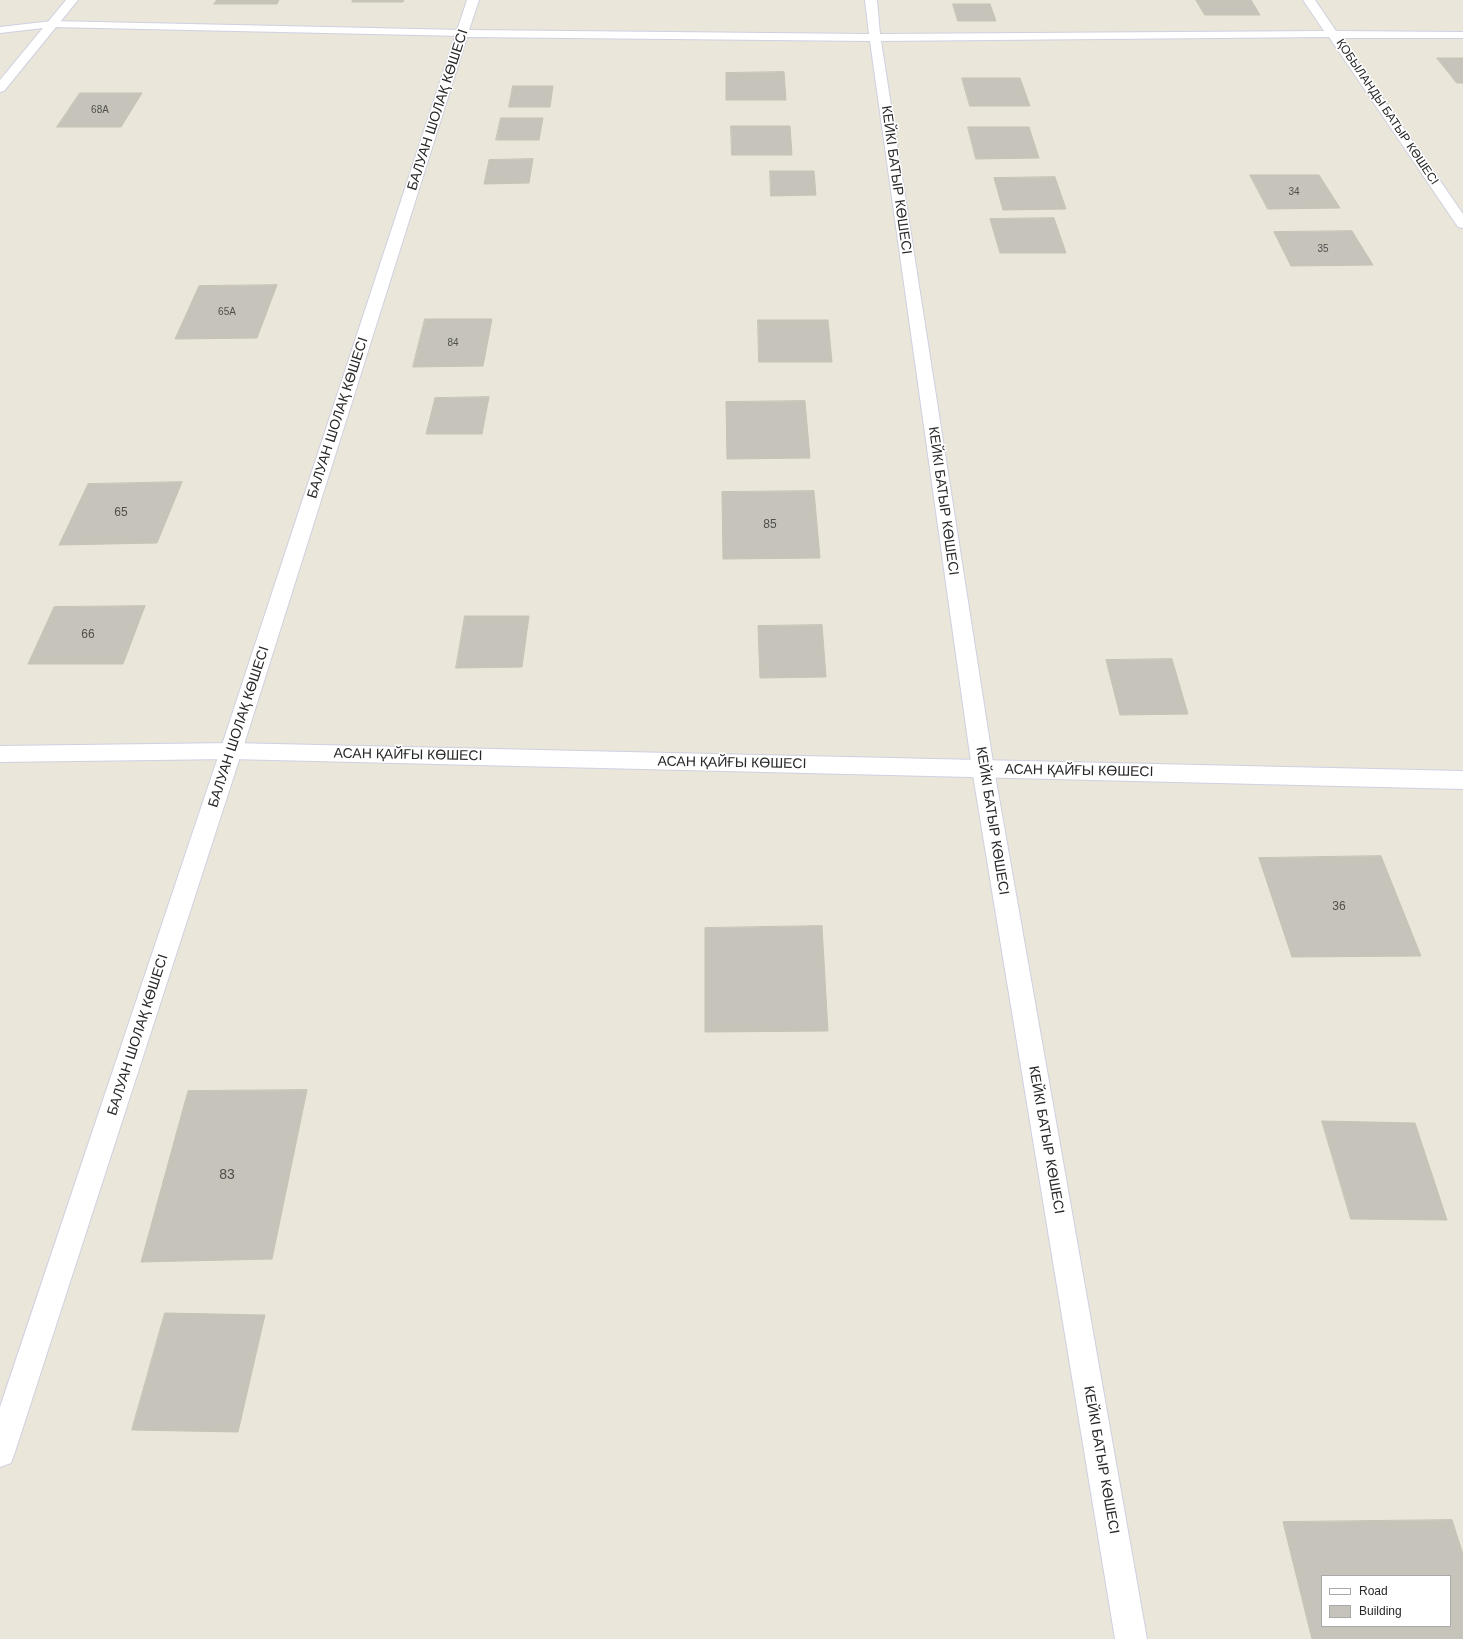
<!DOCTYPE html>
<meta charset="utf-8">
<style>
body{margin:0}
#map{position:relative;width:1463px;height:1639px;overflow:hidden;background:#ebe6da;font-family:Helvetica,sans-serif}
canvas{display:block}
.legend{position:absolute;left:1321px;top:1575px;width:130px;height:52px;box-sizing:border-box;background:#fff;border:1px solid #a9a9a9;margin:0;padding:5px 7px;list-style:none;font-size:12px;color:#282828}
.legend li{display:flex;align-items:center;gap:8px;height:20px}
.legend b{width:20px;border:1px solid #a9a9a9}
</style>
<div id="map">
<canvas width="1463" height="1639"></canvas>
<ul class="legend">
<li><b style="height:5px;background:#fff"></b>Road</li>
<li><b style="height:11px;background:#c6c3ba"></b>Building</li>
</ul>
</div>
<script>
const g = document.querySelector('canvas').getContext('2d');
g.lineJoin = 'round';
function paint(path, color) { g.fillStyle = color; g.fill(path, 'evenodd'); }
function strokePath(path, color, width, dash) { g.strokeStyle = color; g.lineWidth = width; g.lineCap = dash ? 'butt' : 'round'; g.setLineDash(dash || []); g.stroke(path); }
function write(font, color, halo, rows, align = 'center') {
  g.font = font + ' Helvetica,sans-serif'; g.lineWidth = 3; g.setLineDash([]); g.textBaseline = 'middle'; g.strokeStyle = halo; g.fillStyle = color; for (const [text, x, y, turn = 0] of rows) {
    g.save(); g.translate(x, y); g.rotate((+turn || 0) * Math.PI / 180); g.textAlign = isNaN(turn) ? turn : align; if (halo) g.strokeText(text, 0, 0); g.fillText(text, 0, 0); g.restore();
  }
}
const building = new Path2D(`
 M217 0H279L277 4H214Z
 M353 0H404L403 2H352Z
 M1196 0H1251L1260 15H1205Z
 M953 4H990L996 21H958Z
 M1437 58H1463V83H1457Z
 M784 72 786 100H726V73Z
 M962 78H1020L1030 106H970Z
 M513 86H553L550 107H509Z
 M80 93H142L121 127H57Z
 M501 118H543L539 140H496Z
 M731 126H790L792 155H732Z
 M968 127H1029L1039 158 976 159Z
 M533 159 529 183 484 184 489 160Z
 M770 171H814L816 195 771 196Z
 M1250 175H1319L1340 208 1268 209Z
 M1055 177 1066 209 1003 210 994 178Z
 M1054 218 1066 253H1000L990 219Z
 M1352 231 1373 265 1291 266 1274 232Z
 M277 285 257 338 175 339 199 286Z
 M425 319H492L483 366 413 367Z
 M758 320H828L832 362H759Z
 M489 397 482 434H426L435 398Z
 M805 401 810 458 727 459 726 402Z
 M182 482 157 543 59 545 88 484Z
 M814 491 820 558 723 559 722 492Z
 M145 606 123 664H28L54 607Z
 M465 616H529L522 667 456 668Z
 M822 625 826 677 760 678 758 626Z
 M1172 659 1188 714 1120 715 1106 660Z
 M1381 856 1421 956 1292 957 1259 858Z
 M822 926 828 1031 705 1032V928Z
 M307 1090 272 1259 141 1262 188 1091Z
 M1322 1121 1415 1123 1447 1220 1351 1219Z
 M165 1313 265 1315 238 1432 132 1430Z
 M1452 1520 1463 1554V1639H1312L1283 1522ZM1322 1576H1450V1626H1322Z`);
const lane = new Path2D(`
 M52 21 463 30 469 33 463 36 52 27 0 33V27Z
 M231 743 1463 771V789L231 759 0 762V746Z`);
const street = new Path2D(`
 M66 0H78L4 91 0 92V80Z
 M467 0H479L469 30 869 34 865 0H877L880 34 1324 31 1303 0H1315L1336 31 1463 32V38H1341L1463 214V228L1458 227 1329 37 881 41 994 769 1147 1639H1115L972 769 870 41 467 37 242 751 15 1452 11 1463 0 1467V1407L220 751Z`);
const farNumbernames = [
 ["68А",100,110],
 ["34",1294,192],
 ["35",1323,249],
 ["65А",227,312],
 ["84",453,343]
];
const farStreetnames = [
 ["ҚОБЫЛАНДЫ БАТЫР КӨШЕСІ",1387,112,56]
];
const numberNames = [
 ["65",121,513],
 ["85",770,525],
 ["66",88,635],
 ["36",1339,907]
];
const streetNames = [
 ["БАЛУАН ШОЛАҚ КӨШЕСІ",438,110,-72],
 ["КЕЙКІ БАТЫР КӨШЕСІ",896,180,82],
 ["БАЛУАН ШОЛАҚ КӨШЕСІ",338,418,-72],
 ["КЕЙКІ БАТЫР КӨШЕСІ",943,501,82],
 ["БАЛУАН ШОЛАҚ КӨШЕСІ",239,727,-72],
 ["АСАН ҚАЙҒЫ КӨШЕСІ",408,755,1],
 ["АСАН ҚАЙҒЫ КӨШЕСІ",732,763,1],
 ["АСАН ҚАЙҒЫ КӨШЕСІ",1079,771,1],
 ["КЕЙКІ БАТЫР КӨШЕСІ",992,821,81],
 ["БАЛУАН ШОЛАҚ КӨШЕСІ",138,1035,-72],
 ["КЕЙКІ БАТЫР КӨШЕСІ",1046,1140,80],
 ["КЕЙКІ БАТЫР КӨШЕСІ",1101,1460,80]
];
const nearNumbernames = [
 ["83",227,1175]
];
paint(building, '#c6c3ba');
strokePath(building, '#c6c3b4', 1);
strokePath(lane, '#cfd0e1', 2);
strokePath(street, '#cfd0e1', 2);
paint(lane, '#fff');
paint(street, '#fff');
write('10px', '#504f4c', null, farNumbernames);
write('12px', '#282828', '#fff', farStreetnames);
write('12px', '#504f4c', null, numberNames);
write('14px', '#282828', '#fff', streetNames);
write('14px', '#504f4c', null, nearNumbernames);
</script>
